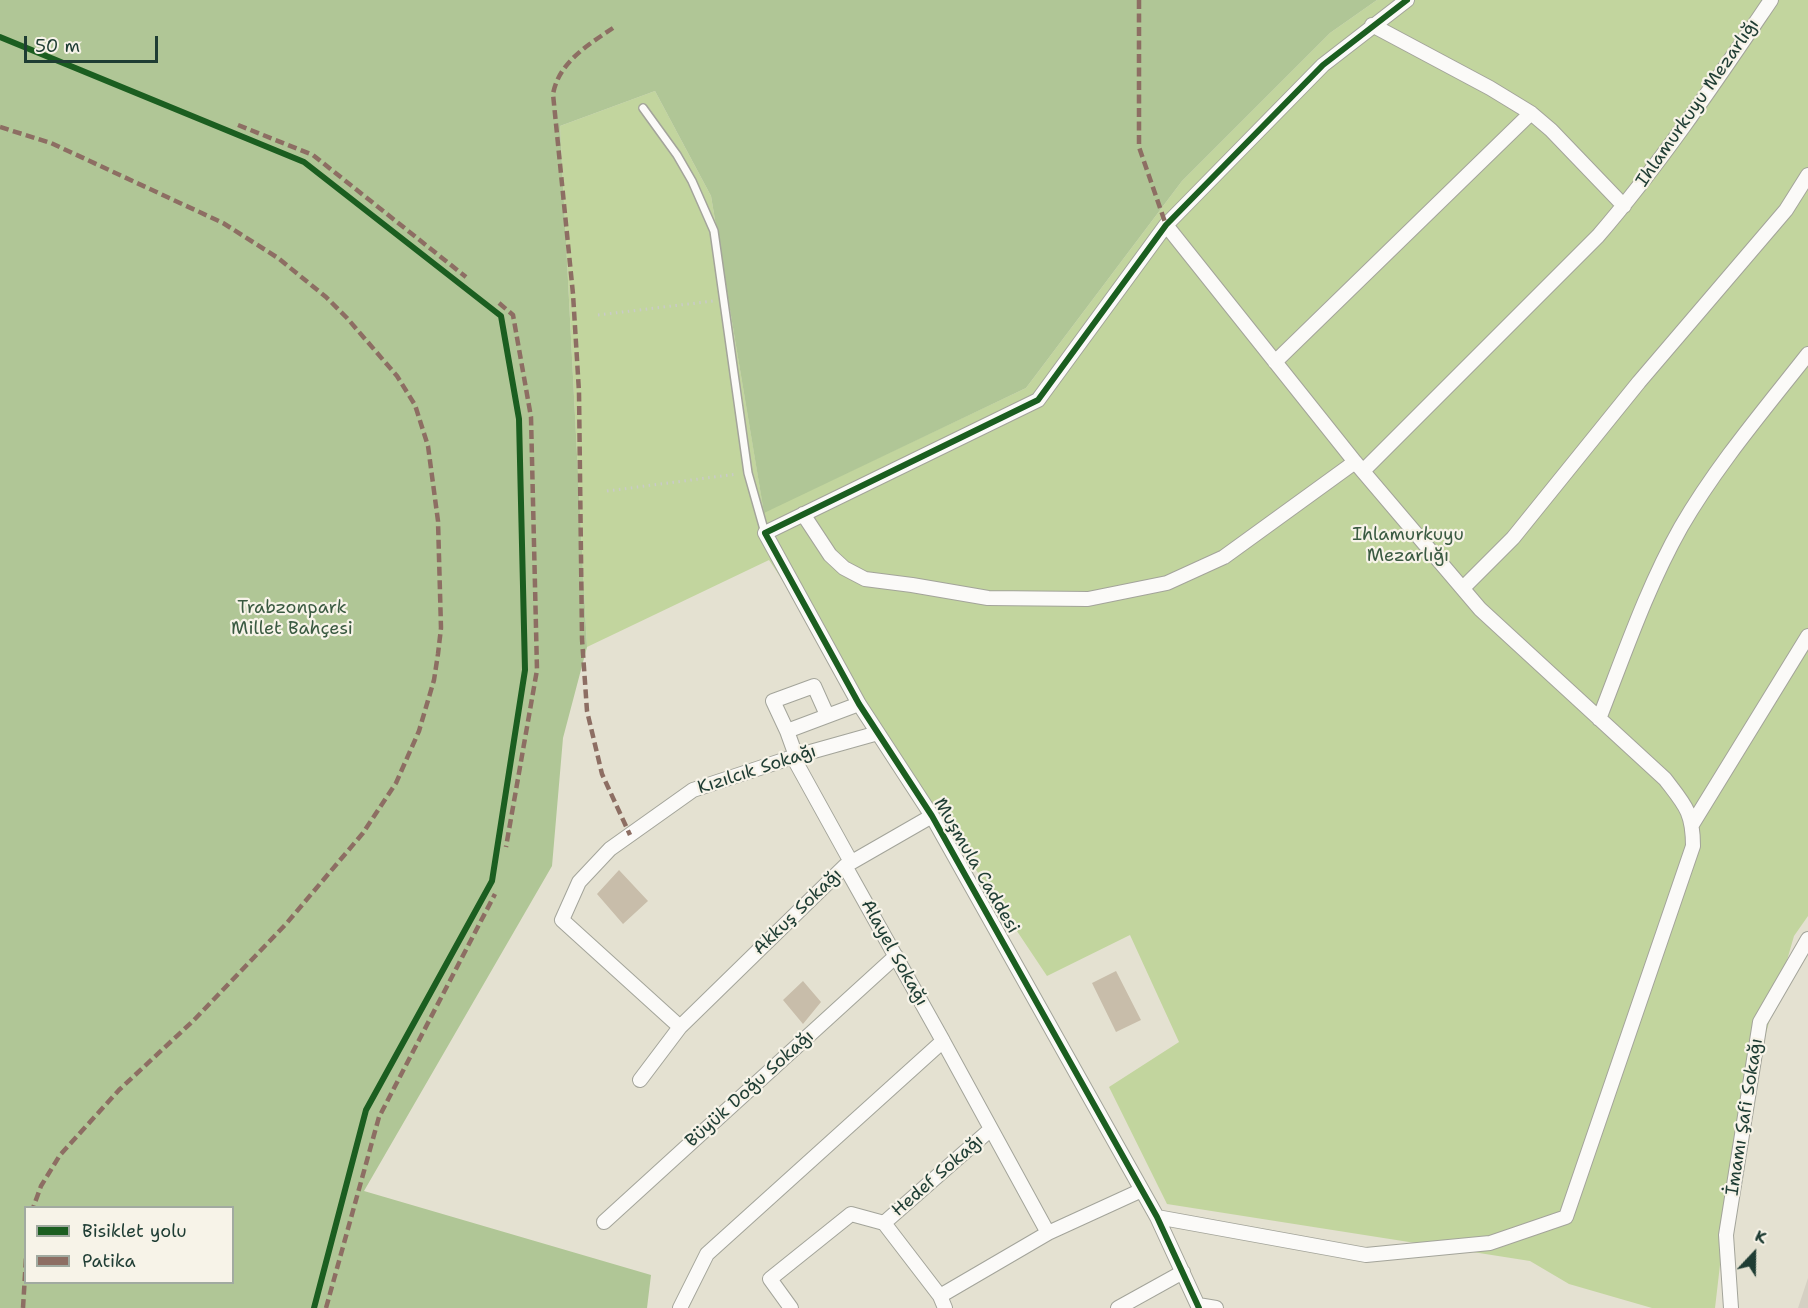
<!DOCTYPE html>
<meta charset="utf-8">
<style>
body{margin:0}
#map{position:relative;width:1808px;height:1308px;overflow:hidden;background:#e4e1d1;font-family:"Shantell Sans",sans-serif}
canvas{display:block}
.legend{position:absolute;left:24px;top:1206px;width:210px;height:78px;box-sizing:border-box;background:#f7f3e8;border:2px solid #a1aaa0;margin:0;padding:8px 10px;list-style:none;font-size:18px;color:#1f3d34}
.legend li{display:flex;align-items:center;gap:12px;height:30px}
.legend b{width:30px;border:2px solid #a1aaa0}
.north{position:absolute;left:1724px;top:1224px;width:60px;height:60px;-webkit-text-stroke:4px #f7f3e8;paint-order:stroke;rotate:22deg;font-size:16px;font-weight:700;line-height:24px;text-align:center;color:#1f3d34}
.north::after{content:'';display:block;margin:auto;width:21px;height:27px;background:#1f3d34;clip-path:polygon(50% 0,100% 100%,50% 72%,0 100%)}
.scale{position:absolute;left:24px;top:36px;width:134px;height:27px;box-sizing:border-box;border:3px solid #1f3d34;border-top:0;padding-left:8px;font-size:18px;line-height:21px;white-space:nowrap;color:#1f3d34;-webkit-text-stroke:4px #f7f3e8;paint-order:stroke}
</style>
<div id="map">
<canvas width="1808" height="1308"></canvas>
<ul class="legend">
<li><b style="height:8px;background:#1b5e20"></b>Bisiklet yolu</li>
<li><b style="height:8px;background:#8d6e63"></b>Patika</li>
</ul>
<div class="north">K</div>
<div class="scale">50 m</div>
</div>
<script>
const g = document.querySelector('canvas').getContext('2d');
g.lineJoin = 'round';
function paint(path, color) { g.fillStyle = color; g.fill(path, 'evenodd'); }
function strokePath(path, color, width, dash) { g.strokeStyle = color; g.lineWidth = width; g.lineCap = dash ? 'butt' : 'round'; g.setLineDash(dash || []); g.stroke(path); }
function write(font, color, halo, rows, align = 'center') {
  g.font = font + ' "Shantell Sans",sans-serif'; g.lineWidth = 4.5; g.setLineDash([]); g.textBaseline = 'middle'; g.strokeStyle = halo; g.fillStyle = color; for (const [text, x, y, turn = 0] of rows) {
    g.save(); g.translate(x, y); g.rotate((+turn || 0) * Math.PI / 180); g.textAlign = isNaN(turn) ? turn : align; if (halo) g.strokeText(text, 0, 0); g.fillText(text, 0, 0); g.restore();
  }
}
const industrial = new Path2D(`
 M1808 1278V1308H1798Z`);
const green = new Path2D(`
 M1377 0H1808V916L1794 936 1734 1144 1715 1308H1652L1569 1284 1530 1261 1167 1204 1109 1087 1179 1042 1130 935 1047 976 769 560 587 647 560 126 655 91 711 196 764 512 1026 388 1182 181 1330 33Z`);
const forest = new Path2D(`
 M0 0H1377L1330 33 1182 181 1026 388 764 513 711 196 655 91 560 126 587 647 563 738 552 866 364 1191 651 1275 647 1308H0ZM26 1208H232V1282H26Z`);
const building = new Path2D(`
 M619 870 648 901 623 924 597 894Z
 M1116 971 1141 1020 1116 1032 1092 983Z
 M803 981 821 1002 803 1024 783 1000Z`);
const path = new Path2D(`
 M598 315 713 301
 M607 491 737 474`);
const service = new Path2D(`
 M643 108 677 155 692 181 714 231 748 473 765 533`);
const minor = new Path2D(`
 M1372 25 1490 88 1531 113 1551 130 1624 206
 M1275 362 1531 113
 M1363 471 1598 236C1662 162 1716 81 1771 0
 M803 514 830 555 844 568 865 579 912 585 988 598 1088 599 1167 583 1224 557 1355 462
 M1463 588 1513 538 1639 382 1786 210 1808 175
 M1599 719C1624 655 1647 587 1681 527 1717 465 1764 410 1808 354
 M787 731 773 701 814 686 827 715
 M796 756 787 731 859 704
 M793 757 851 862
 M1693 823 1808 636
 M845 866 943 1041
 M680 1027 562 920 579 882 610 849 693 790 796 756 878 733
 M640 1080 680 1027 845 866 932 816
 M1157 1217 1366 1255 1490 1243 1566 1217 1693 846C1693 812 1685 805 1665 779L1480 609 1355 462 1166 225
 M604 1222 896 956
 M884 1223 940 1296
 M1048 1233 1142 1190
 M1198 1305 1216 1308
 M680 1308 707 1254 943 1041 1048 1233 940 1296 945 1308
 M791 1308 770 1279 851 1214 884 1223 991 1129
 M1118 1308 1183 1272
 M1199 1308 1157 1217 932 816 859 704 765 533 1038 400 1166 225 1323 65 1407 0
 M1731 1308 1726 1235 1760 1022 1808 939`);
const quiet = new Path2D(`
 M1139 0V147L1166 225
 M613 28C588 45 559 62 553 94L573 294 579 392 582 639 587 711 602 774 630 835
 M238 125 313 155 466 277
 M0 127 51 143 223 223 278 258 326 297 347 318 397 376 415 405 428 446 438 521 441 628 438 654 434 680 419 731 396 783 363 833 286 924 193 1021 119 1090 60 1155 41 1186 33 1208
 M499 303 513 315 531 417 537 670 506 847
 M23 1308 26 1258
 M326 1308 379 1117 495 894`);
const cycleway = new Path2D(`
 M0 37 304 162 501 316 519 419 525 670 492 881 366 1110 314 1308
 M1199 1308 1157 1217 932 816 859 704 765 533 1038 400 1166 225 1323 65 1407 0`);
const streetNames = [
 ["Ihlamurkuyu Mezarlığı",1698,103,-55],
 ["Kızılcık Sokağı",757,770,-18],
 ["Muşmula Caddesi",976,866,60],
 ["Akkuş Sokağı",798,912,-44],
 ["Alayel Sokağı",894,953,61],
 ["Büyük Doğu Sokağı",750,1089,-42],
 ["İmamı Şafi Sokağı",1745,1117,-81],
 ["Hedef Sokağı",938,1176,-41]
];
const parkNames = [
 ["Ihlamurkuyu",1408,535],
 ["Mezarlığı",1408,556],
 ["Trabzonpark",292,608],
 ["Millet Bahçesi",292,629]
];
paint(industrial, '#d5d0c3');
paint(green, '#c2d59e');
paint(forest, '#b0c696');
paint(building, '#c8bdaa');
strokePath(service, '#a3a49a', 10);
strokePath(minor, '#a3a49a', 16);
strokePath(path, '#c9cbc7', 3, [1.5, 4.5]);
strokePath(service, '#fbfaf8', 7);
strokePath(minor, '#fbfaf8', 14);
strokePath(quiet, '#8d6e63', 4.5, [9, 4.5]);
strokePath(cycleway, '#1b5e20', 6);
write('18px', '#1f3d34', '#f7f3e8', streetNames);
write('18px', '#3a5a41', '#f7f3e8', parkNames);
</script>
